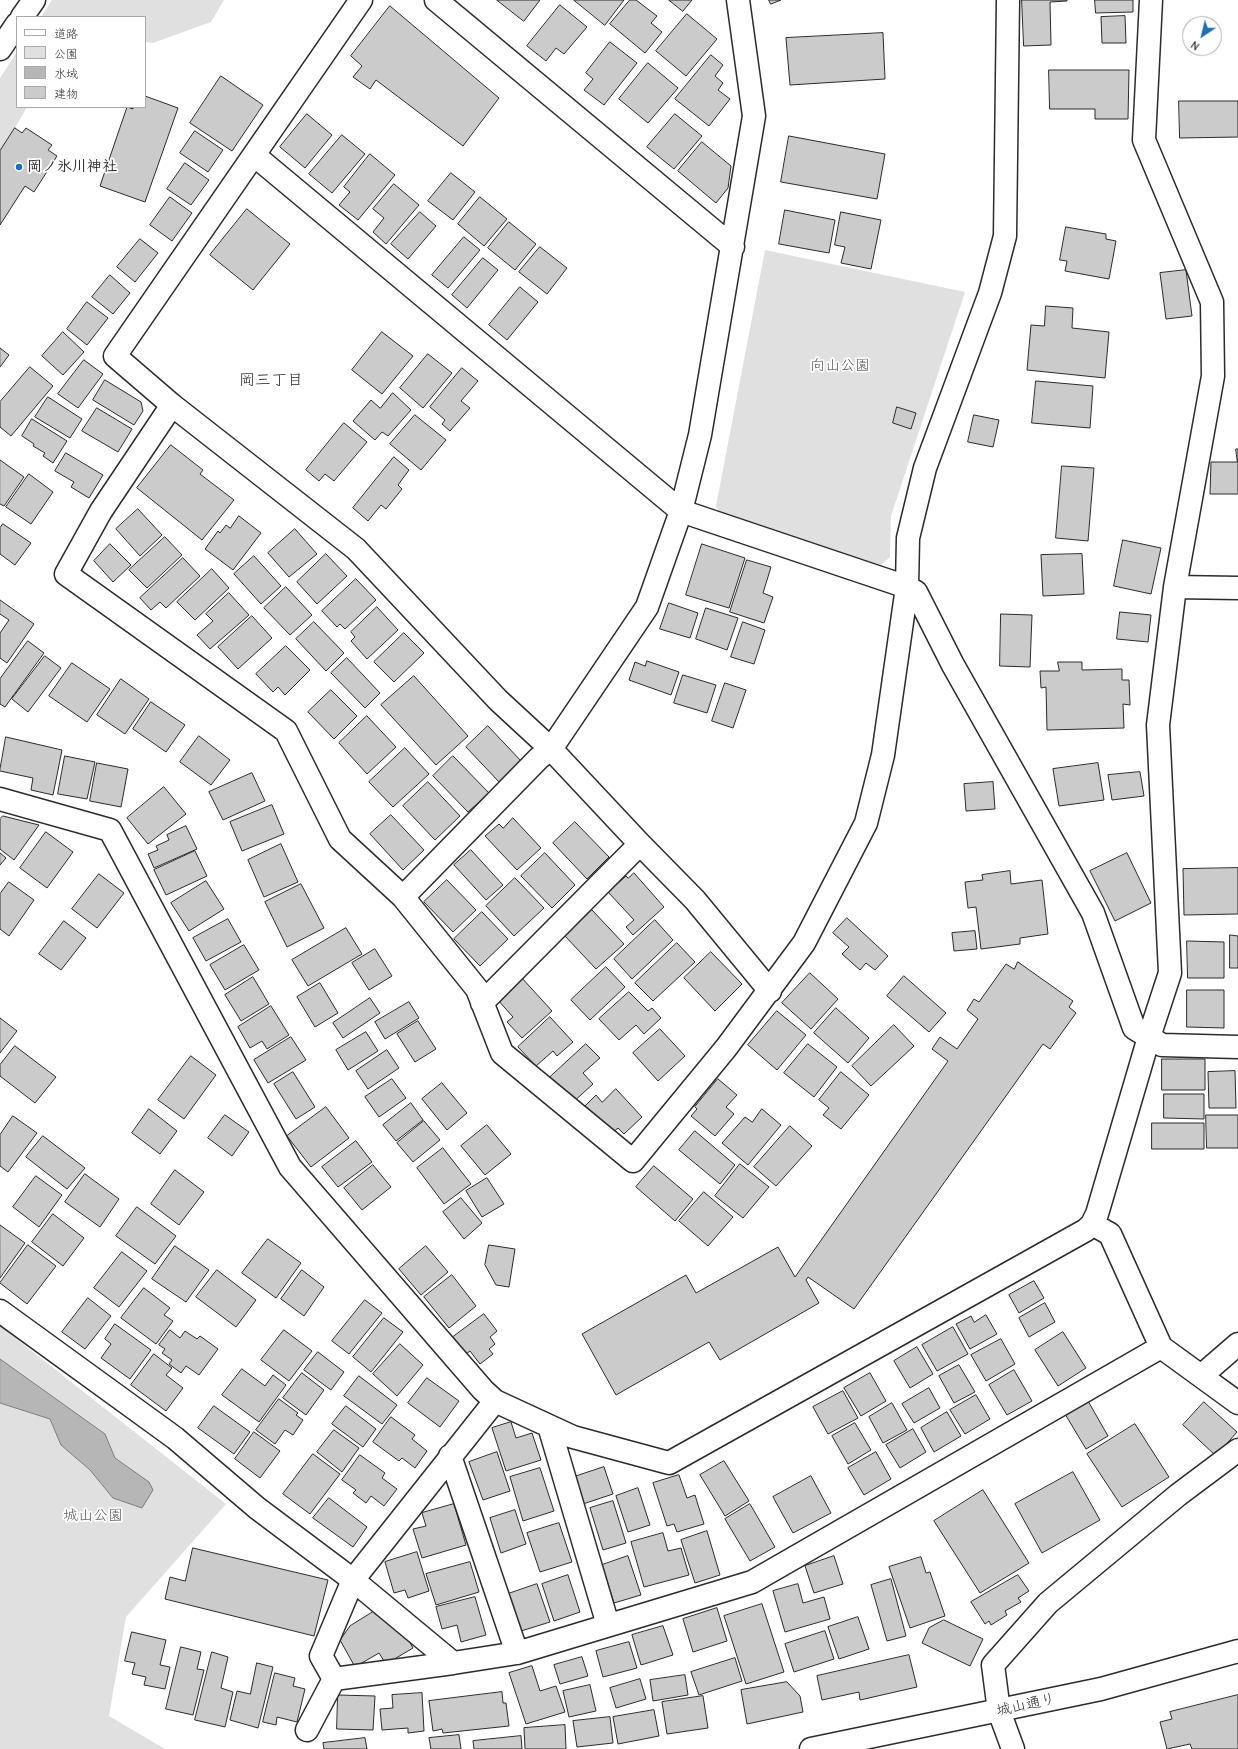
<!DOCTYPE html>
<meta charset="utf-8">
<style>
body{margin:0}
#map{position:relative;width:1238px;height:1749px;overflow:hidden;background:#fff;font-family:"Comic Neue","Klee One",sans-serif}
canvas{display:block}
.legend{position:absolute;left:16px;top:16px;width:130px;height:92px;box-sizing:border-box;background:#fff;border:1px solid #aaa;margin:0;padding:5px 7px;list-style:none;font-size:12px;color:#2b2b2b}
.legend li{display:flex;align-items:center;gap:8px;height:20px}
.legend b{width:20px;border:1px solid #aaa}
.north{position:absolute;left:1182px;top:16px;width:40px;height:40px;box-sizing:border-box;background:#fff;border:1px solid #aaa;border-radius:50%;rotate:215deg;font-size:11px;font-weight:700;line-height:16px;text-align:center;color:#2b2b2b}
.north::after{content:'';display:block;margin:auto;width:14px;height:18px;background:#1f6fb2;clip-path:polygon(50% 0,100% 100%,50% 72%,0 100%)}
</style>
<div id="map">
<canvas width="1238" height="1749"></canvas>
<ul class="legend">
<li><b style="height:5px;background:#fff"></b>道路</li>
<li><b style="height:11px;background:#e0e0e0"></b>公園</li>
<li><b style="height:11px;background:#b6b6b6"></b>水域</li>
<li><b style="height:11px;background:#cbcbcb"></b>建物</li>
</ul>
<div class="north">N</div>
</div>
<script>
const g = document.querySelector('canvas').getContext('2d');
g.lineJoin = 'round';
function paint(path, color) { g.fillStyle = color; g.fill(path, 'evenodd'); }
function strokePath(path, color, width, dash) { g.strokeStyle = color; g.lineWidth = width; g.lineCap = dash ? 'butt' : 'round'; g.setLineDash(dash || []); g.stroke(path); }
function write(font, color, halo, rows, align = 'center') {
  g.font = font + ' "Comic Neue","Klee One",sans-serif'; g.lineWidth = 3.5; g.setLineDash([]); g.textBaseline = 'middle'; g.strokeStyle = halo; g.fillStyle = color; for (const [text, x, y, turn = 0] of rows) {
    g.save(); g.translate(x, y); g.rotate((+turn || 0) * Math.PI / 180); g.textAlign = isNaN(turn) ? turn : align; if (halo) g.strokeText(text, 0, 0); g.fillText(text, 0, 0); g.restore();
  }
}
const green = new Path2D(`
 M52 0H224L211 22 153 43 145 42V17H41Z
 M17 52V107H27L0 154V78Z
 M765 250 965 292 891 516 890 557 881 565 721 515 716 506Z
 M0 1326 226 1504 126 1617 109 1716 165 1749H0Z`);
const water = new Path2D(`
 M0 1359 105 1434 115 1458 149 1482 153 1490 142 1508 113 1498 90 1470 61 1445 50 1419 0 1403Z`);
const building = new Path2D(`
 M497 0H540L524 21Z
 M574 0H624L605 25Z
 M630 0H636L657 16 651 23 662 32 645 53 610 24Z
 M669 0H692L683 11Z
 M769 0H781L771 4Z
 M1022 0H1067V1L1050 2 1051 45 1024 46Z
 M1095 0H1133V12L1096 13Z
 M560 5 587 27 564 54 556 48 546 61 527 46Z
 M390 6 499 98 463 146 376 80 370 89 353 77 362 66 351 56Z
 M687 14 717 39 686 76 656 51Z
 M1125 16 1126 43H1102L1101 17Z
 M883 33 885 79 790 85 786 38Z
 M610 42 637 63 604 105 584 90 593 79 586 73Z
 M711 55 723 65 715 76 723 83 718 90 730 99 709 126 675 99Z
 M648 63 678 88 648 123 619 99Z
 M1049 70H1129L1128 119H1095V109H1050Z
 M221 76 263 105 232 151 190 123Z
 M145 96 178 108 145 202 100 186 127 107 133 109V107H145Z
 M1179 101H1238V137L1180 138Z
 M307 114 332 135 305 168 280 147Z
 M675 114 702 136 674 169 647 147Z
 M15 128 22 133 26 128 52 145 48 150 57 156 34 192 25 186 0 225V151Z
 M195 131 223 150 208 172 180 153Z
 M342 135 365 154 332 193 309 174Z
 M789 136 885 154 877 199 781 182Z
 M702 142 731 166 728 188 716 203 678 171Z
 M370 154 395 175 358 220 339 205 350 192 344 187Z
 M185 163 209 180 191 205 167 189Z
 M451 173 475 192 453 220 428 201Z
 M394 184 419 205 386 244 373 232 384 218 373 209Z
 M170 197 192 213 172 241 150 225Z
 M480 197 507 219 484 246 458 224Z
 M247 209 290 244 253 290 210 255Z
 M785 210 835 220 829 253 779 244Z
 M420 212 436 226 408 259 391 244Z
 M841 212 881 220 871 269 841 263 845 247 835 245Z
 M509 222 536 244 515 270 488 248Z
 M1066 227 1106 234V239L1116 241 1109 279 1065 271 1067 261 1060 260Z
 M464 237 480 250 448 288 432 275Z
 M140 239 158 253 135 282 117 267Z
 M540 247 567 268 547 294 519 272Z
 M483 258 498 270 467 308 452 295Z
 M1186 270 1192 316 1166 319 1160 273Z
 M110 275 130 293 113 314 92 297Z
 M520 287 538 302 507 340 489 325Z
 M87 302 108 318 87 345 67 329Z
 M1046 306 1073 308 1072 328 1109 332 1105 378 1027 370 1031 325 1044 326Z
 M63 332 84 352 63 375 42 356Z
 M382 332 413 356 382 394 352 370Z
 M0 348 9 355 0 367Z
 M428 354 452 373 423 408 400 388Z
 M84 360 103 374 78 408 58 394Z
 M30 367 53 386 11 436 0 427V402Z
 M462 368 478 381 461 401 470 408 450 431 442 424 445 420 430 407Z
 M105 380 141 402 143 411 134 425 93 400Z
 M1036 381 1093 386 1090 428 1032 423Z
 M393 393 411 410 388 436 382 432 375 440 353 421 371 400 380 408Z
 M48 397 82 419 70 438 35 417Z
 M897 407 916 413 911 429 893 423Z
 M97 408 132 429 118 452 82 431Z
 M415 415 446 440 421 470 390 444Z
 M974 415 999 420 993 447 968 442Z
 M32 419 67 441 53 463 43 456 45 453 33 446 34 444 22 436Z
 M344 423 367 442 334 481 325 474 319 481 306 470Z
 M171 445 203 470 200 474 234 500 202 540 137 488Z
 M1236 449H1238V494H1210L1211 462H1237Z
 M66 453 103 475 89 498 71 487 74 482 55 471Z
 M394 457 409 470 398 485 402 489 386 509 381 505 368 521 353 508Z
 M0 460 24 477 4 506 0 504Z
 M1062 466 1094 468 1088 541 1056 538Z
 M29 474 53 492 31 524 6 507Z
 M138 509 162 535 140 556 116 529Z
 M239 516 261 533 233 570 205 549 218 531 220 533 226 525 230 528Z
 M3 524 31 543 15 565 0 554V528Z
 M295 529 317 554 289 577 268 553Z
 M165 537 182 555 147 588 129 570Z
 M1123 540 1161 548 1151 594 1114 586Z
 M110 544 131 565 113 582 94 561Z
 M702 544 745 558 729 608 686 595Z
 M326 554 347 576 317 604 297 582Z
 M1082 554 1084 594 1043 596 1041 555Z
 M254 556 281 586 261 604 234 574Z
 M183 558 200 576 166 608 160 602 151 610 140 598Z
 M747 560 771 567 763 593 773 597 764 623 730 612Z
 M212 569 229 588 195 620 177 602Z
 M356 579 376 600 345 629 340 624 337 627 322 611Z
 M286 587 312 615 290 635 264 608Z
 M229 593 249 615 210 649 197 635 213 621 206 614Z
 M0 600 34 624 7 663 0 658V633L9 620 0 614Z
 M669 603 698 613 690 638 660 629Z
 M377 607 398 630 367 659 351 641 355 637 351 632Z
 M706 608 738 618 727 650 696 639Z
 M1120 612 1151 615 1148 642 1117 639Z
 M1001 614 1032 615 1030 667 1000 666Z
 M252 616 272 638 238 669 218 647Z
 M314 622 344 653 326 671 296 639Z
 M743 622 765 630 754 664 731 657Z
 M404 633 424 653 394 682 374 662Z
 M28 641 44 653 5 707 0 704V679Z
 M286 646 310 670 285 695 278 687 273 692 256 674Z
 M45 656 61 668 28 712 12 699Z
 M347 658 380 693 365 708 331 673Z
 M647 661 679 672 671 695 629 680 635 662 645 666Z
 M1058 662H1082V670L1122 669V680H1129L1130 705 1123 704 1124 728 1047 730 1046 687 1041 688 1040 671H1059Z
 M72 663 110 689 87 722 49 696Z
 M683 675 716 685 707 713 674 703Z
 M414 676 468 736 436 765 381 705Z
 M121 679 149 699 125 734 97 715Z
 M725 683 746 690 733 728 712 721Z
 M331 690 357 716 334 739 308 712Z
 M151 702 185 725 166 752 133 729Z
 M367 716 396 747 367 774 339 743Z
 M488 726 522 762 500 783 466 747Z
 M199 736 230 760 211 785 180 762Z
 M6 737 62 750 53 795 31 790 33 778 0 771Z
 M405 748 429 774 393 807 369 782Z
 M65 756 95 762 87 799 58 794Z
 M453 756 489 793 468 812 433 776Z
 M97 763 128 769 121 807 90 801Z
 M1098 763 1104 800 1059 806 1053 769Z
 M1140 772 1144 796 1112 800 1108 775Z
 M252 773 265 801 223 820 209 792Z
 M428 782 460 816 435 840 403 806Z
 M993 782 995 809 966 811 964 784Z
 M164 787 186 814 148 844 127 818Z
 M272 805 284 834 242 851 230 822Z
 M391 815 424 850 403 870 370 834Z
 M3 816 39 825 14 860 0 849V819Z
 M513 818 541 848 517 870 485 836 499 824 503 828Z
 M575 822 609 857 587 879 553 843Z
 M186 826 197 849 154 868 148 854 158 850 156 846 169 840 167 835Z
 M46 832 73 852 47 888 20 868Z
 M281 844 298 882 264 897 248 860Z
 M471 850 503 885 486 900 454 865Z
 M195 851 207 876 166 895 154 870Z
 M0 853 6 858 0 865Z
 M545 853 575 885 552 908 521 876Z
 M1127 853 1151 903 1115 921 1090 871Z
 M1238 868V914L1184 915 1183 869Z
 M1010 871 1011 884 1042 880 1048 934 1020 938V944L981 949 976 907 968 908 965 882 983 880 982 875Z
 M634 873 664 907 633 935 626 927 634 920 608 892 626 876 628 878Z
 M99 874 124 893 97 928 72 909Z
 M515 878 544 908 514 936 486 906Z
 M447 880 476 910 453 932 424 902Z
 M206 881 224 909 189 931 171 903Z
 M9 882 34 900 9 936 0 929V894Z
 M301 884 324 928 287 947 265 902Z
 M592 910 624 944 596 969 565 936Z
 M482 912 508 939 480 966 454 939Z
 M847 918 888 956 875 970 866 963 860 970 842 954 849 947 833 933Z
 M228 919 241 942 206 961 193 938Z
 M655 920 673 940 632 979 614 959Z
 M64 921 86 938 61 970 39 954Z
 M346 928 362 954 308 986 292 960Z
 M975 931 977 949 954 951 952 933Z
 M1230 935 1238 936V968H1230Z
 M1187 941 1224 942V978H1188Z
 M677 943 695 962 653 1001 635 983Z
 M244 945 259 970 225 990 210 965Z
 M375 949 392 976 369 990 352 963Z
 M711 952 742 984 715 1011 684 978Z
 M1018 962 1073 1001 1069 1007 1076 1013 1050 1049 1043 1044 854 1309 808 1277 806 1280 819 1303 720 1360 709 1342 616 1395 582 1334 686 1275 696 1293 778 1247 795 1277 948 1061 932 1049 940 1037 957 1049 978 1019 967 1010 974 999 979 1002 1006 964 1014 969Z
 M606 967 625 987 590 1020 571 1000Z
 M810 973 838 999 811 1029 782 1003Z
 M904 976 946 1013 929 1032 887 996Z
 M253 977 269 1004 241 1021 225 995Z
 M521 977 552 1011 522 1038 507 1022 513 1017 497 999Z
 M320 983 338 1013 315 1027 297 997Z
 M1187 990H1224V1028L1187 1027Z
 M629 992 648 1011 652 1008 661 1018 644 1034 636 1025 619 1040 599 1019Z
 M370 998 380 1013 343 1038 333 1023Z
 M409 1002 419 1018 385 1039 375 1022Z
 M271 1006 289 1035 267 1049 262 1041 250 1048 238 1027Z
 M836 1008 869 1038 848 1063 814 1033Z
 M777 1011 806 1035 777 1070 748 1045Z
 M550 1017 573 1042 557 1056 553 1051 536 1066 518 1047Z
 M0 1018 17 1031 0 1053Z
 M418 1021 436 1049 415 1062 397 1034Z
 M894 1025 914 1046 871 1086 852 1066Z
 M660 1029 685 1056 658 1081 633 1053Z
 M366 1032 378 1051 348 1070 336 1050Z
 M291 1037 306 1060 268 1083 254 1060Z
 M586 1044 600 1058 583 1073 593 1084 571 1104 547 1080Z
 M808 1044 837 1067 814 1097 784 1073Z
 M15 1046 56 1077 35 1103 0 1076V1065Z
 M387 1050 399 1068 368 1089 356 1071Z
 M191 1056 216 1075 184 1119 158 1100Z
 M1162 1059H1205V1090H1162Z
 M1235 1071 1236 1108H1209L1208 1072Z
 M293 1072 315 1107 296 1119 274 1084Z
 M841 1072 869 1095 841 1129 823 1115 829 1108 819 1100Z
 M392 1079 406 1098 379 1117 365 1097Z
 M718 1079 737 1095 726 1107 734 1114 715 1136 691 1116 697 1109 695 1107Z
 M442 1083 467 1113 447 1130 422 1099Z
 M616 1089 642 1117 624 1134 618 1128 610 1135 584 1107 596 1095 602 1102Z
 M1164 1094H1204V1119L1164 1118Z
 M411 1103 423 1120 396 1141 383 1125Z
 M326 1107 349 1138 311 1167 287 1136Z
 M149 1109 177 1131 160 1154 132 1133Z
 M762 1109 781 1125 748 1165 722 1143 745 1117 752 1122Z
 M225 1115 249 1132 232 1156 208 1138Z
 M1206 1115H1238V1148H1207Z
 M13 1116 37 1133 8 1172 0 1166V1135Z
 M424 1121 440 1140 413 1162 397 1143Z
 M1152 1123H1204V1149H1152Z
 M487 1125 511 1154 485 1175 461 1146Z
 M790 1126 812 1146 776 1186 754 1167Z
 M695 1131 735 1165 720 1184 679 1150Z
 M43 1136 85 1168 67 1189 26 1157Z
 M356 1141 372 1162 338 1187 322 1167Z
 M443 1148 471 1184 444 1204 417 1168Z
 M740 1164 769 1187 743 1218 715 1196Z
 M373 1165 391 1187 362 1210 344 1188Z
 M654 1166 693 1199 675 1221 636 1187Z
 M175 1170 204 1192 179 1225 151 1204Z
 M85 1174 119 1199 100 1227 65 1202Z
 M36 1176 62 1195 39 1227 13 1207Z
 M487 1178 504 1204 482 1217 466 1191Z
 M704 1192 733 1217 708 1246 679 1221Z
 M461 1198 482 1223 464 1239 443 1212Z
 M137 1207 176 1236 155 1264 116 1236Z
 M53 1214 84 1238 63 1266 32 1242Z
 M0 1225 25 1243 0 1278Z
 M268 1239 301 1263 276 1298 242 1273Z
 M28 1245 56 1266 27 1304 0 1283Z
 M489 1245 515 1249 509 1287 496 1285 485 1265Z
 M175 1246 209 1270 186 1302 152 1279Z
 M426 1246 448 1272 421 1295 399 1269Z
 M122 1252 147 1271 119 1307 94 1288Z
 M217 1270 256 1300 236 1327 196 1297Z
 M302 1270 324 1287 304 1316 281 1299Z
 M452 1275 476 1306 449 1328 424 1297Z
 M1034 1281 1044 1298 1019 1313 1009 1295Z
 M144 1288 170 1308 164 1315 173 1321 156 1344 121 1318Z
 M88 1298 111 1316 85 1349 62 1332Z
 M365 1300 382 1313 349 1354 332 1341Z
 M1045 1303 1055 1322 1029 1337 1019 1318Z
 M484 1314 497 1331 490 1337 495 1344 489 1349 493 1354 480 1364 470 1351 466 1354 453 1337Z
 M986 1315 997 1334 970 1349 956 1324 971 1316 974 1322Z
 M384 1318 403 1332 371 1372 353 1357Z
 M115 1324 151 1350 130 1379 101 1358 111 1344 105 1339Z
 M953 1327 968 1354 937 1371 922 1345Z
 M170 1330 180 1338 185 1331 197 1339 200 1336 218 1349 199 1375 186 1366 181 1373 169 1364 172 1360 162 1353 165 1349 159 1345Z
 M284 1330 312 1351 289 1381 261 1360Z
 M1063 1332 1086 1368 1058 1386 1035 1350Z
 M1001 1339 1015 1364 986 1381 971 1355Z
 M400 1344 423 1365 397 1396 373 1374Z
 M917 1347 933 1374 910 1388 894 1361Z
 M318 1352 344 1372 331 1390 304 1370Z
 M154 1354 172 1368 166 1375 183 1388 166 1411 131 1385Z
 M959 1365 975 1392 954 1403 939 1376Z
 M242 1369 265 1386 273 1375 286 1385 259 1422 222 1395Z
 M1014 1370 1032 1401 1007 1415 989 1385Z
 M302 1373 324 1390 306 1415 283 1398Z
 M870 1373 886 1401 861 1416 844 1388Z
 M359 1376 397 1405 382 1424 344 1396Z
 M427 1378 459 1401 440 1427 408 1403Z
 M929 1388 940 1408 914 1423 902 1404Z
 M843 1391 858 1418 828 1434 813 1407Z
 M976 1395 990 1419 965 1434 950 1410Z
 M279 1399 298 1413 296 1415 303 1420 293 1435 285 1430 275 1444 256 1430Z
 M1088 1401 1108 1436 1086 1449 1065 1414Z
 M1204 1402 1237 1432 1216 1456 1183 1425Z
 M892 1403 907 1430 883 1443 869 1417Z
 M214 1406 250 1432 234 1454 198 1428Z
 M346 1406 376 1429 363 1447 332 1424Z
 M947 1412 961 1436 934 1452 921 1428Z
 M391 1417 415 1435 412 1439 427 1451 415 1468 402 1458 399 1461 373 1442Z
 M511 1422 516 1438 532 1433 541 1460 506 1471 492 1428Z
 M855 1423 871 1450 848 1464 832 1436Z
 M1135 1424 1169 1477 1122 1507 1087 1454Z
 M913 1429 926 1452 900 1468 886 1445Z
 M334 1430 359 1448 342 1472 317 1452Z
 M254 1432 280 1451 260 1478 235 1459Z
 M497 1452 510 1491 483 1500 469 1462Z
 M876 1452 891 1479 864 1495 848 1468Z
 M313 1454 340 1474 310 1514 283 1494Z
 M360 1455 385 1473 382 1478 397 1489 384 1506 371 1496 366 1503 353 1493 356 1490 342 1480Z
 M724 1461 749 1501 725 1516 700 1475Z
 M604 1467 613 1494 580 1505 571 1478Z
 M540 1468 554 1511 523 1521 510 1477Z
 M1073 1472 1100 1520 1042 1553 1015 1504Z
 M679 1475 687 1498 695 1495 704 1524 677 1532 674 1524 667 1526 653 1483Z
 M811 1476 831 1513 793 1533 773 1497Z
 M638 1488 650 1525 628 1532 616 1496Z
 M983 1490 1029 1563 980 1593 934 1521Z
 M329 1498 367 1527 353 1547 313 1518Z
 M613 1501 626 1543 603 1550 590 1508Z
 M454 1504 466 1545 422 1558 413 1529 426 1526 422 1513Z
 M750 1504 775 1547 750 1561 725 1519Z
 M515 1510 526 1544 501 1553 490 1518Z
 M559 1523 572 1562 540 1572 527 1533Z
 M707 1531 720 1575 695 1583 681 1540Z
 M663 1533 668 1551 681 1548 689 1575 644 1587 631 1542Z
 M193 1548 328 1580 314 1636 165 1599 170 1577 185 1581Z
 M417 1552 429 1591 408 1598 405 1590 394 1593 385 1562Z
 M628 1556 641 1595 614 1603 602 1565Z
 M834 1556 843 1584 814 1593 805 1566Z
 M921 1557 926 1573 930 1572 945 1616 910 1628 889 1567Z
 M470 1562 479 1592 436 1605 426 1574Z
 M568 1575 580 1612 554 1621 542 1584Z
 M1018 1575 1029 1591 1018 1598 1021 1602 1005 1611 1007 1615 991 1625 989 1621 985 1624 971 1602Z
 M891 1579 906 1636 887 1641 871 1585Z
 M537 1584 550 1622 521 1631 508 1594Z
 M798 1584 803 1603 824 1597 830 1619 785 1632 773 1591Z
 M475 1597 486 1635 461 1642 457 1625 442 1629 436 1607Z
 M762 1604 784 1672 746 1684 724 1616Z
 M717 1608 727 1641 693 1652 683 1619Z
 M373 1612 408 1639 413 1648 386 1664 379 1653 355 1667 340 1640 350 1626Z
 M858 1617 869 1649 839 1659 828 1627Z
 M944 1620 983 1639 970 1666 922 1643 929 1628Z
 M663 1626 673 1655 641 1665 632 1635Z
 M825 1631 834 1659 794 1672 785 1644Z
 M132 1632 166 1640 160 1665 170 1667 165 1689 144 1685 146 1677 132 1674 135 1663 125 1661Z
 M629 1642 637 1668 603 1677 596 1651Z
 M181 1647 201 1652 197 1669 204 1670 193 1715 166 1709Z
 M212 1652 228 1657 221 1688 233 1692 225 1727 195 1720Z
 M909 1655 917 1687 860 1700 859 1692 822 1700 817 1676Z
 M582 1657 588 1676 560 1684 554 1665Z
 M735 1658 742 1681 699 1695 691 1672Z
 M257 1663 273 1667 258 1728 230 1720 237 1691 250 1694Z
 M532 1666 540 1691 556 1686 565 1712 526 1724 509 1673Z
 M275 1673 295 1678 293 1686 305 1689 297 1722 277 1717 276 1725 263 1722Z
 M685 1675 688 1695 653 1701 650 1680Z
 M640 1679 646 1699 616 1708 610 1688Z
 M787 1682 800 1696 803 1712 747 1724 741 1690Z
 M590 1685 596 1711 569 1717 563 1691Z
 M502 1692 503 1703H506L509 1726 443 1733 442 1729 433 1731 429 1701Z
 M422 1693 424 1731 408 1733V1728L382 1730 380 1709 393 1708 392 1695Z
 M338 1695 375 1696 373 1730 337 1729Z
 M1238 1695V1749H1192L1190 1744 1167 1749 1160 1722 1172 1719 1170 1712Z
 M703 1696 708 1728 667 1734 662 1702Z
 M654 1710 659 1736 618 1744 613 1717Z
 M610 1717 613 1743 577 1747 573 1721Z
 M565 1725 566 1749H525L524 1728Z
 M459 1735 461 1749H431L429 1738Z
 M521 1736 522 1749H474L473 1741Z
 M365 1738 367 1749H324L323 1743Z`);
const minor = new Path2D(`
 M361 0 115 356 172 405 356 549 498 700 551 749 640 844 695 900 770 991
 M436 0 733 247
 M22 17 34 0
 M0 49 17 24
 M254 155 681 511 907 587 916 592 953 665 1093 913 1134 1028 1162 1045 1238 1047
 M172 405 101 511 66 574 286 731 340 839 403 897 477 989 502 1053 633 1161 726 1048 804 943 866 823 883 755 907 587 908 538 925 468 990 293 1005 236 1008 0
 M1175 587 1238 588
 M0 799 110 830 290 1167 483 1390 495 1401 573 1437 669 1463 1086 1230 1092 1224 1097 1214 1149 1037 1170 973 1158 725 1175 587 1213 376 1212 302 1144 140 1151 0
 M403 897 539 758 551 749 647 607 681 511 700 435 754 116 738 0
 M482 1003 640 844
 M1092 1224 1110 1234 1161 1347 1238 1403
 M0 1311 175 1438 257 1508 353 1580 453 1663 517 1653 752 1582 1161 1347
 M1201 1376 1238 1344
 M549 1426 608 1625
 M450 1456 517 1653
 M453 1663 334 1679 321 1656 353 1580 495 1401
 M307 1730 334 1679
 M811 1749 1101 1689 1238 1651
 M1013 1749 999 1711 993 1665 1048 1603 1178 1495 1238 1450`);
const markers = [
 [19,167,4,"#1f6fb2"]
];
const poiNames = [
 ["岡ノ氷川神社",27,167]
];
const parkNames = [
 ["向山公園",840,366],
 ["城山公園",93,1516]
];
const streetNames = [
 ["城山通り",1026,1705,-12]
];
const neighbourhoodNames = [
 ["岡三丁目",271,380]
];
paint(green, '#e0e0e0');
paint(water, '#b6b6b6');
strokePath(water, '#7e7e7e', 1);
paint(building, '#cbcbcb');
strokePath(building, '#2b2b2b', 1);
strokePath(minor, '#2b2b2b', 25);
strokePath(minor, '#fff', 22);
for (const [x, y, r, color] of markers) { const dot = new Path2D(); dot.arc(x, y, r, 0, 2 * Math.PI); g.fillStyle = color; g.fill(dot); strokePath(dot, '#fff', 1.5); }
write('bold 15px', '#2b2b2b', '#fff', poiNames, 'left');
write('15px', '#585858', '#fff', parkNames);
write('15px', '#2b2b2b', '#fff', streetNames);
write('16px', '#2b2b2b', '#fff', neighbourhoodNames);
</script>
